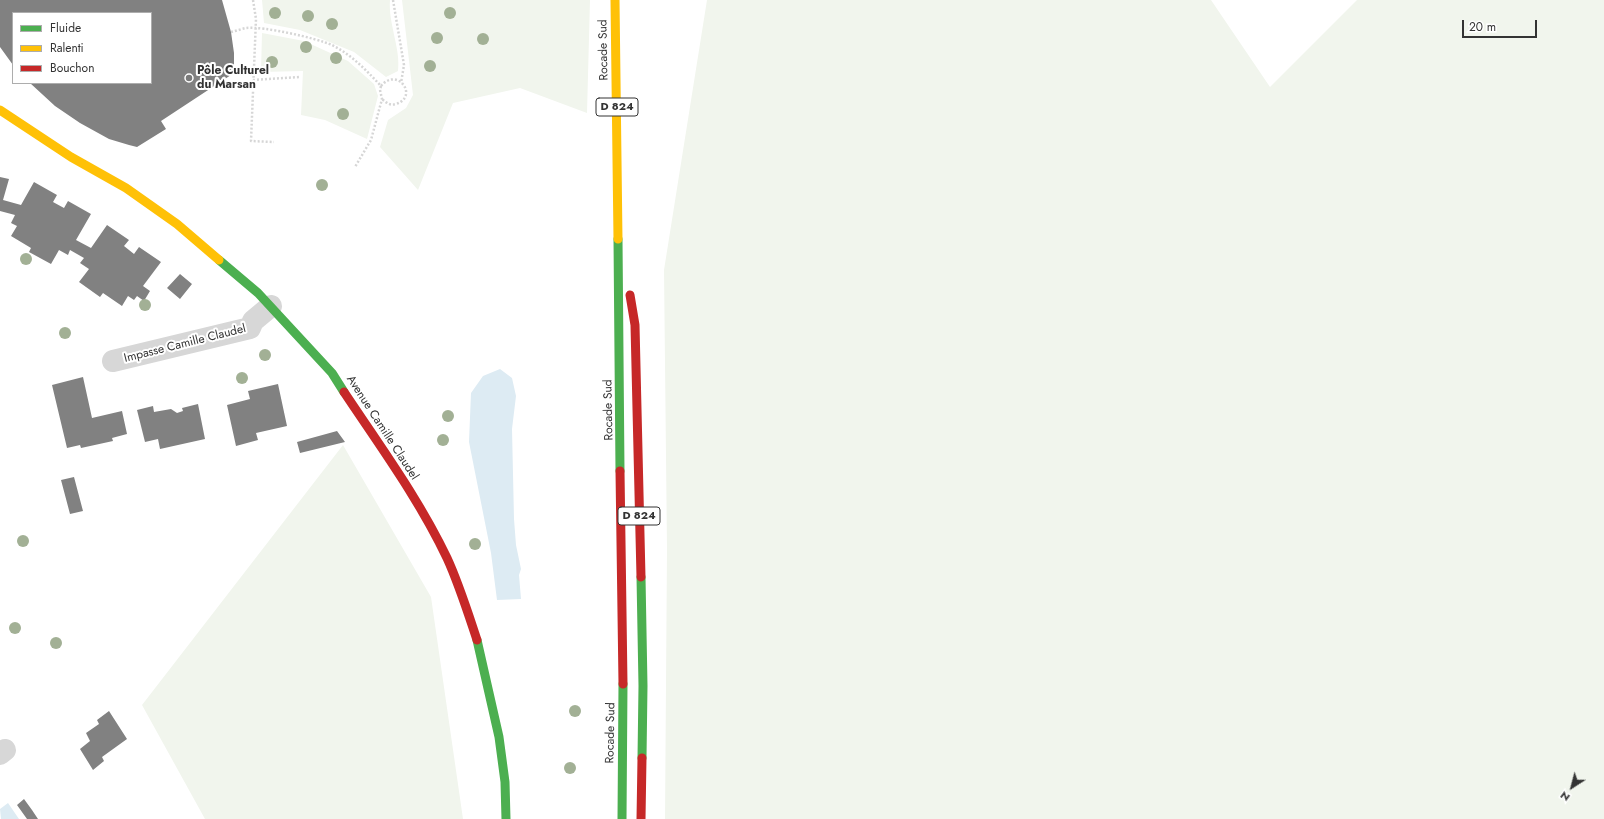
<!DOCTYPE html>
<meta charset="utf-8">
<style>
body{margin:0}
#map{position:relative;width:1604px;height:819px;overflow:hidden;background:#fff;font-family:Jost,sans-serif}
canvas{display:block}
.legend{position:absolute;left:12px;top:12px;width:140px;height:72px;box-sizing:border-box;background:#fff;border:1px solid #adadad;margin:0;padding:5px 7px;list-style:none;font-size:12px;color:#333}
.legend li{display:flex;align-items:center;gap:8px;height:20px}
.legend b{width:20px;border:1px solid #adadad}
.north{position:absolute;left:1552px;top:767px;width:40px;height:40px;-webkit-text-stroke:3px #fff;paint-order:stroke;rotate:216deg;font-size:11px;font-weight:700;line-height:16px;text-align:center;color:#333}
.north::after{content:'';display:block;margin:auto;width:14px;height:18px;background:#333;clip-path:polygon(50% 0,100% 100%,50% 72%,0 100%)}
.scale{position:absolute;left:1462px;top:20px;width:75px;height:18px;box-sizing:border-box;border:2px solid #333;border-top:0;padding-left:5px;font-size:12px;line-height:14px;white-space:nowrap;color:#333;-webkit-text-stroke:3px #fff;paint-order:stroke}
</style>
<div id="map">
<canvas width="1604" height="819"></canvas>
<ul class="legend">
<li><b style="height:5px;background:#4caf50"></b>Fluide</li>
<li><b style="height:5px;background:#ffc107"></b>Ralenti</li>
<li><b style="height:5px;background:#c62828"></b>Bouchon</li>
</ul>
<div class="north">N</div>
<div class="scale">20 m</div>
</div>
<script>
const g = document.querySelector('canvas').getContext('2d');
g.lineJoin = 'round';
function paint(path, color) { g.fillStyle = color; g.fill(path, 'evenodd'); }
function strokePath(path, color, width, dash) { g.strokeStyle = color; g.lineWidth = width; g.lineCap = dash ? 'butt' : 'round'; g.setLineDash(dash || []); g.stroke(path); }
function write(font, color, halo, rows, align = 'center') {
  g.font = font + ' Jost,sans-serif'; g.lineWidth = 4; g.setLineDash([]); g.textBaseline = 'middle'; g.strokeStyle = halo; g.fillStyle = color; for (const [text, x, y, turn = 0] of rows) {
    g.save(); g.translate(x, y); g.rotate((+turn || 0) * Math.PI / 180); g.textAlign = isNaN(turn) ? turn : align; if (halo) g.strokeText(text, 0, 0); g.fillText(text, 0, 0); g.restore();
  }
}
const green = new Path2D(`
 M262 0H390C388 23 401 49 398 71L386 77 354 52 300 30 264 23Z
 M402 0H590L587 113 520 88 453 103 418 190 380 147 388 120 406 108 413 95Z
 M707 0H1211L1270 87 1357 0H1604V819H665L667 549 664 270Z
 M262 33 304 41 348 61 374 84 378 96 367 139 325 120 301 115 303 71 261 72Z
 M343 445 431 597 463 819H205L142 705Z`);
const water = new Path2D(`
 M500 369 512 378 516 396 512 429 514 519 516 545 521 569 519 575 521 599 497 600 491 553 469 442 471 393 483 376Z
 M8 803 19 819H1L0 809Z`);
const building = new Path2D(`
 M0 0H222L231 32 234 53V73L161 121 166 129 137 147 129 145 109 139 80 123 55 106 30 83H151V13H13V65L0 47Z
 M0 177 9 179 3 200 21 205 34 182 57 195 53 202 64 208 68 201 91 214 76 240 91 248 107 225 129 240 124 246 134 254 139 247 161 262 143 286 150 291 144 301 137 296 134 300 128 296 122 306 103 293 100 297 79 282 89 269 80 263 84 258 70 250 68 255 59 250 51 264 29 252 31 248 11 236 17 226 11 223 15 215 0 211Z
 M180 274 192 284 180 299 167 288Z
 M83 377 92 418 122 411 127 434 112 438 113 441 81 448 80 445 67 448 52 385Z
 M278 384 287 426 256 433 258 440 236 446 227 405 250 399 248 391Z
 M198 404 205 439 160 449 158 439 145 442 137 410 153 406 154 412 171 409 177 413 183 411 182 408Z
 M337 431 345 442 300 453 297 442Z
 M74 477 83 511 70 514 61 480Z
 M109 711 127 739 102 757 104 761 93 770 80 749 90 741 86 733 99 724 97 720Z
 M24 799 32 810 38 819H27L17 805Z`);
const path = new Path2D(`
 M253 0 256 19 251 141 274 142
 M393 0 404 65 401 83
 M231 32C236 31 241 29 246 28 263 26 316 38 332 45 352 55 367 71 381 86L380 90 382 99 371 140 355 167
 M253 80 300 77
 M381 86C398 66 419 97 396 104 390 106 387 103 382 99`);
const street = new Path2D(`
 M113 361 250 328 253 321 271 306
 M0 754 5 750`);
const fast = new Path2D(`
 M618 239 620 471
 M219 260 258 293 332 373 344 392
 M641 577 643 686 642 758
 M477 640 499 737 505 782 506 819
 M622 819 623 684`);
const slow = new Path2D(`
 M615 0 618 239
 M0 110 71 157 126 188 177 224 219 260`);
const jam = new Path2D(`
 M630 295 635 325 641 577
 M344 392C380 446 419 499 447 558 459 584 468 613 477 640
 M620 471 623 684
 M641 819 642 758`);
const trees = [
 [275,13],
 [450,13],
 [308,16],
 [332,24],
 [437,38],
 [483,39],
 [306,47],
 [336,58],
 [272,62],
 [430,66],
 [343,114],
 [322,185],
 [26,259],
 [145,305],
 [65,333],
 [265,355],
 [242,378],
 [448,416],
 [443,440],
 [23,541],
 [475,544],
 [15,628],
 [56,643],
 [575,711],
 [570,768]
];
const markers = [
 [189,78,4,"#7a7a7a"]
];
const shields = [
 [617,107,42],
 [639,516,42]
];
const shieldNames = [
 ["D 824",617,107],
 ["D 824",639,516]
];
const streetNames = [
 ["Rocade Sud",604,50,-91],
 ["Impasse Camille Claudel",185,344,-14],
 ["Rocade Sud",609,410,-91],
 ["Avenue Camille Claudel",382,428,57],
 ["Rocade Sud",611,733,-89]
];
const poiNames = [
 ["Pôle Culturel",197,71],
 ["du Marsan",197,85]
];
paint(green, '#f1f5ed');
paint(water, '#ddebf3');
paint(building, '#818181');
strokePath(path, '#d6d6d6', 2.5, [2, 2]);
strokePath(street, '#d7d7d7', 22);
strokePath(fast, '#4caf50', 9);
strokePath(slow, '#ffc107', 9);
strokePath(jam, '#c62828', 9);
g.fillStyle = '#a2b095';
for (const [x, y] of trees) { g.beginPath(); g.arc(x, y, 6, 0, 2 * Math.PI); g.fill(); }
for (const [x, y, r, color] of markers) { const dot = new Path2D(); dot.arc(x, y, r, 0, 2 * Math.PI); g.fillStyle = color; g.fill(dot); strokePath(dot, '#fff', 1.5); }
for (const [x, y, w] of shields) { const box = new Path2D(); box.roundRect(x - w / 2, y - 9, w, 18, 3); g.fillStyle = '#fff'; g.fill(box); strokePath(box, '#333', 1); }
write('bold 11px', '#333', null, shieldNames);
write('12px', '#333', '#fff', streetNames);
write('bold 12px', '#333', '#fff', poiNames, 'left');
</script>
